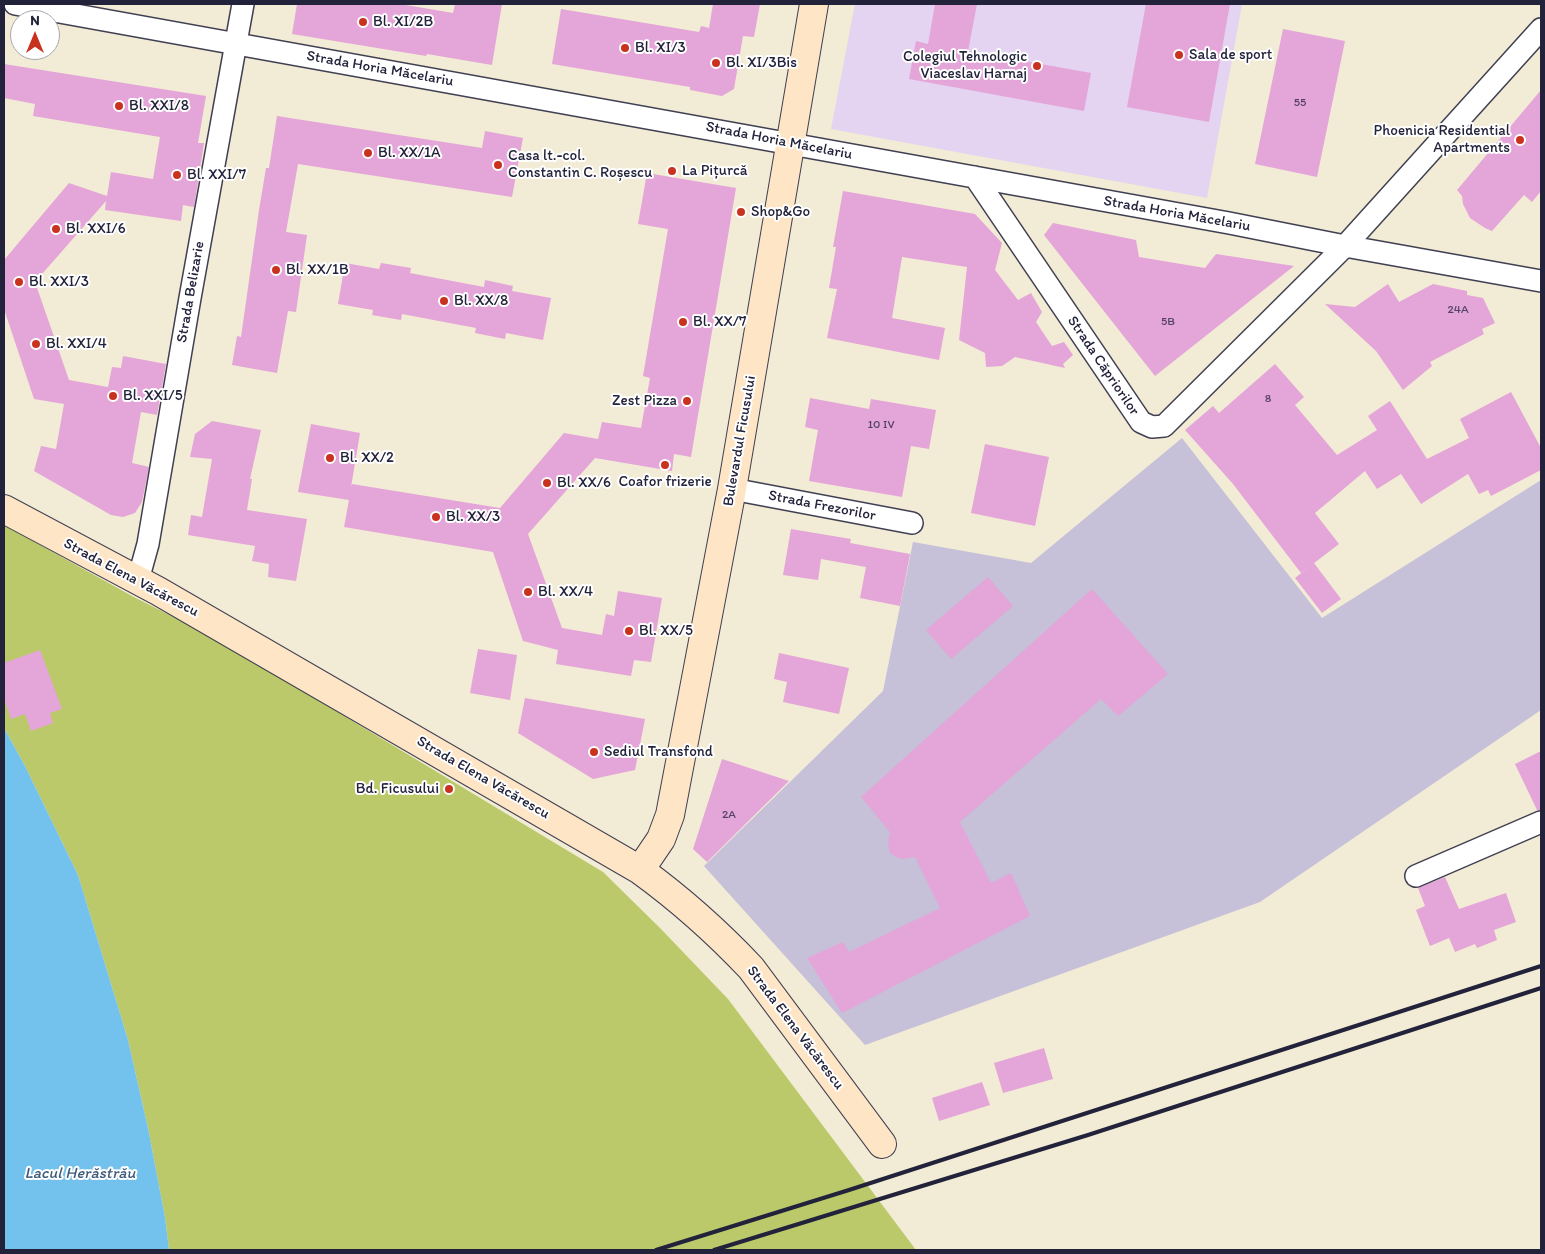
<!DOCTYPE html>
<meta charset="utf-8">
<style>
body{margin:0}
#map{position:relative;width:1545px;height:1254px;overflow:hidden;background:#f2ebd5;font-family:Itim,sans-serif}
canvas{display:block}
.frame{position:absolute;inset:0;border:5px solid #22223b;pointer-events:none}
.north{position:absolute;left:10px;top:10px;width:50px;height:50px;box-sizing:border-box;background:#fff;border:1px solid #a7a7b1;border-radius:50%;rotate:0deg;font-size:14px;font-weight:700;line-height:20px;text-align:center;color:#22223b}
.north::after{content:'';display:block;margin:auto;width:18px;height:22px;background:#c8321e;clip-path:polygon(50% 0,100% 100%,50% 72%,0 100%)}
</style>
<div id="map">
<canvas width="1545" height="1254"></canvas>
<div class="frame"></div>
<div class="north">N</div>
</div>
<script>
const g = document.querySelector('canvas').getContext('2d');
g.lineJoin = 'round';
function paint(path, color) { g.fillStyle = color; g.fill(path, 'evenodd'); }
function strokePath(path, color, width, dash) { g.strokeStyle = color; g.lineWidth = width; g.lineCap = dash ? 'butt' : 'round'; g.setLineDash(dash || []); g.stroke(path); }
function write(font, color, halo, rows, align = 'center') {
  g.font = font + ' Itim,sans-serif'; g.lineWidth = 4; g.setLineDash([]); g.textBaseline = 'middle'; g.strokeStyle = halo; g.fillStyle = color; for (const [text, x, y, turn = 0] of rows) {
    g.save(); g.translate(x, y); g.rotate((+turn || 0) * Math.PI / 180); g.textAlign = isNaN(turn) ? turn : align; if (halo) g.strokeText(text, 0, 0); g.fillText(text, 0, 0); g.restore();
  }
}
const built = new Path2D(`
 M855 4H1242L1207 198 831 129Z`);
const industrial = new Path2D(`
 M1182 438 1322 618 1541 480V710L1260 902 865 1045 704 866 883 691 913 542 1031 563Z`);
const green = new Path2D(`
 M4 525 132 596 213 637 603 872 660 928 728 999 916 1250H169L165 1217 148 1128 128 1040 78 875 25 766 4 728Z`);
const water = new Path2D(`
 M4 728 25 766 78 875 128 1040 148 1128 165 1217 169 1250H4Z`);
const building = new Path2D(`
 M297 4H400L453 13 455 4H502L492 65 427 54 426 56 292 34Z
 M713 4H760L754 37 743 36 734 89 722 96 690 90V87L552 64 561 9 699 32 701 26 709 28Z
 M935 4H977L968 51 1091 73 1084 111 909 79 916 41 928 44Z
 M1146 4H1230L1209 122 1127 107Z
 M1283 29 1345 41 1317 177 1255 164Z
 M4 64 206 96 198 143H204L194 207 183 205 181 221 105 210 106 201 35 282 69 380 108 387 112 367 121 368 123 356 166 364 157 415 141 412 132 463 149 467 142 502 135 513 123 517 111 515 34 471 41 446 56 449 64 404 34 399 4 309V260L69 183 107 196 111 172 153 179 160 137 33 116 35 104 4 98Z
 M1541 90V191L1532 202 1524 195 1492 231 1485 228 1470 218 1463 204 1462 196 1457 190Z
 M277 116 482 148 485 131 523 138 512 197 298 164 286 232 307 235 296 312 288 311 277 373 232 365 237 336 241 337 259 210 266 168H269Z
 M647 173 736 188 691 457 674 454 672 471 595 458 528 534 562 628 602 635 606 614 614 616 618 591 662 598 651 662 634 660 631 676 556 664 558 650 523 641 493 552 344 527 349 500 298 492 311 424 360 433 351 487 352 484 500 508 564 433 598 439 602 422 641 428 650 378 643 376 668 229 638 224Z
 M843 191 975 214 1002 243 995 270 1018 300 1031 293 1042 312 1036 322 1052 346 1064 342 1073 355 1063 364 1065 368 1015 357 1002 366 986 367 985 353 959 340 967 267 902 257 892 318 945 328 939 360 827 338 837 289 829 288 836 247H833Z
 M1053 223 1136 240 1139 257 1205 268 1216 254 1294 266 1155 376 1044 235Z
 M345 263 379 269 381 263 411 268 410 273 484 287 485 280 513 286 512 291 551 298 543 340 506 333 505 339 475 333 476 328 402 314 401 320 372 315 373 310 338 304Z
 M1388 284 1399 302 1433 284 1467 291V295L1483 298 1495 323 1482 329 1484 334 1430 362 1432 366 1403 390 1376 351 1325 304 1355 307Z
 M1275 364 1304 397 1295 405 1337 455 1377 430 1368 416 1390 401 1427 459 1469 438 1460 419 1511 392 1541 448V470L1491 496 1488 490 1479 494 1468 474 1421 504 1401 474 1377 489 1365 471 1315 513 1339 544 1301 573 1233 484 1185 430 1213 406 1219 413Z
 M810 398 869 409 871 399 936 410 929 449 911 446 902 497 809 481 818 430 805 427Z
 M212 421 261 430 250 479H252L247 510 307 519 296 581 268 577 269 564 252 561 255 546 188 535 191 515 202 517 212 459 190 457 195 434Z
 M985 444 1049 457 1035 526 971 513Z
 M791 529 851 539 850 543 910 554 900 606 860 598 866 567 821 559 818 580 783 575Z
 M1314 563 1341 599 1322 613 1295 578Z
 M988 577 1013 606 951 659 926 630Z
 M1092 589 1168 674 1118 716 1101 699 960 822 991 883 1011 873 1030 916 842 1013 807 958 843 942 849 952 940 908 915 857 903 859 896 857 890 853 888 845 890 832 861 797Z
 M478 649 517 655 510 700 470 693Z
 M40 650 62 709 50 713 53 723 31 731 25 714 11 719 4 698V663Z
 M779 653 849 668 839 714 783 702 787 682 774 679Z
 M525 698 645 719 635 770 593 779 518 733Z
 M1541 751V810H1537L1515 764Z
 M722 759 789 781 707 862 693 849Z
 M1445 877 1459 909 1506 893 1516 922 1494 930 1497 940 1477 948 1475 944 1455 952 1449 938 1430 946 1416 910 1425 906 1418 888Z
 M1044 1048 1053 1079 1003 1093 994 1063Z
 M982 1082 990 1105 939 1121 932 1098Z`);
const street = new Path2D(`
 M15 4 1229 223 1345 246 1541 281
 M975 177 1141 422 1152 427 1164 426 1345 246 1541 29
 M732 489 912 523
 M138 580 148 544 190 298 243 4
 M1416 876 1541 822`);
const secondary = new Path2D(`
 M4 509 158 591 640 870C680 899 717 932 751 968L882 1144
 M640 870 661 839 670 815 732 489 814 4`);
const rail = new Path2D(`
 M656 1250 849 1190 1541 966
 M714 1250 1088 1135 1541 988`);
const markers = [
 [363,22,5,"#c8321e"],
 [625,48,5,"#c8321e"],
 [1179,55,5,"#c8321e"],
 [716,63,5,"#c8321e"],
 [1037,66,5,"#c8321e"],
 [119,106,5,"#c8321e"],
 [1520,140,5,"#c8321e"],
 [368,153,5,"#c8321e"],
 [498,165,5,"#c8321e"],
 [672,171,5,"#c8321e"],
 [177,175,5,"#c8321e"],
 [741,212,5,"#c8321e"],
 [56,229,5,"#c8321e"],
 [276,270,5,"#c8321e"],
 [19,282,5,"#c8321e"],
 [444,301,5,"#c8321e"],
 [683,322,5,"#c8321e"],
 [36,344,5,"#c8321e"],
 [113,396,5,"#c8321e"],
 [687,401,5,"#c8321e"],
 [330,458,5,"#c8321e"],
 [665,465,5,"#c8321e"],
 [547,483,5,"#c8321e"],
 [436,517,5,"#c8321e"],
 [528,592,5,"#c8321e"],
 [629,631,5,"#c8321e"],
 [594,752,5,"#c8321e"],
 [449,789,5,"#c8321e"]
];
const numberNames = [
 ["55",1300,103],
 ["24A",1458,310],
 ["5B",1168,322],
 ["8",1268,399],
 ["10 IV",881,425],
 ["2A",729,815]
];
const poiNames = [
 ["Bl. XI/2B",373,22],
 ["Bl. XI/3",635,48],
 ["Sala de sport",1189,55],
 ["Colegiul Tehnologic",1027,57,"right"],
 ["Viaceslav Harnaj",1027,74,"right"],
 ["Bl. XI/3Bis",726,63],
 ["Bl. XXI/8",129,106],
 ["Phoenicia Residential",1510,131,"right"],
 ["Apartments",1510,148,"right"],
 ["Bl. XX/1A",378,153],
 ["Casa lt.-col.",508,156],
 ["Constantin C. Roșescu",508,173],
 ["La Pițurcă",682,171],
 ["Bl. XXI/7",187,175],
 ["Shop&Go",751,212],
 ["Bl. XXI/6",66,229],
 ["Bl. XX/1B",286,270],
 ["Bl. XXI/3",29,282],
 ["Bl. XX/8",454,301],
 ["Bl. XX/7",693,322],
 ["Bl. XXI/4",46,344],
 ["Bl. XXI/5",123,396],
 ["Zest Pizza",677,401,"right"],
 ["Bl. XX/2",340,458],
 ["Coafor frizerie",665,482,"center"],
 ["Bl. XX/6",557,483],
 ["Bl. XX/3",446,517],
 ["Bl. XX/4",538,592],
 ["Bl. XX/5",639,631],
 ["Sediul Transfond",604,752],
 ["Bd. Ficusului",439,789,"right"]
];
const streetNames = [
 ["Strada Horia Măcelariu",380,69,10],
 ["Strada Horia Măcelariu",779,141,11],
 ["Strada Horia Măcelariu",1177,214,10],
 ["Strada Belizarie",191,292,-80],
 ["Strada Căpriorilor",1103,366,56],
 ["Bulevardul Ficusului",740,441,-80],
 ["Strada Frezorilor",822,506,11],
 ["Strada Elena Văcărescu",131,578,28],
 ["Strada Elena Văcărescu",483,778,30],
 ["Strada Elena Văcărescu",795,1028,53]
];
const waterNames = [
 ["Lacul Herăstrău",80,1174]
];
paint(built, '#e4d3f1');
paint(industrial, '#c6c0d9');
paint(green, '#bbc96b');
paint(water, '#73c2ee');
paint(building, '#e4a5d8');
strokePath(street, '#414052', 24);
strokePath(secondary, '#414052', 30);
strokePath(street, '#fff', 21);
strokePath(secondary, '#fee5c5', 28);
strokePath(rail, '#22223b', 4);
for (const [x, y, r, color] of markers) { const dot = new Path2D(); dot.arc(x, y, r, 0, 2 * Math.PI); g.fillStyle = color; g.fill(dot); strokePath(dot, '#fff', 2); }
write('12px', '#524362', null, numberNames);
write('15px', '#22223b', '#fff', poiNames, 'left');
write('15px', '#22223b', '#fff', streetNames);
write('italic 16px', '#3e5a7a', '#fff', waterNames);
</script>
